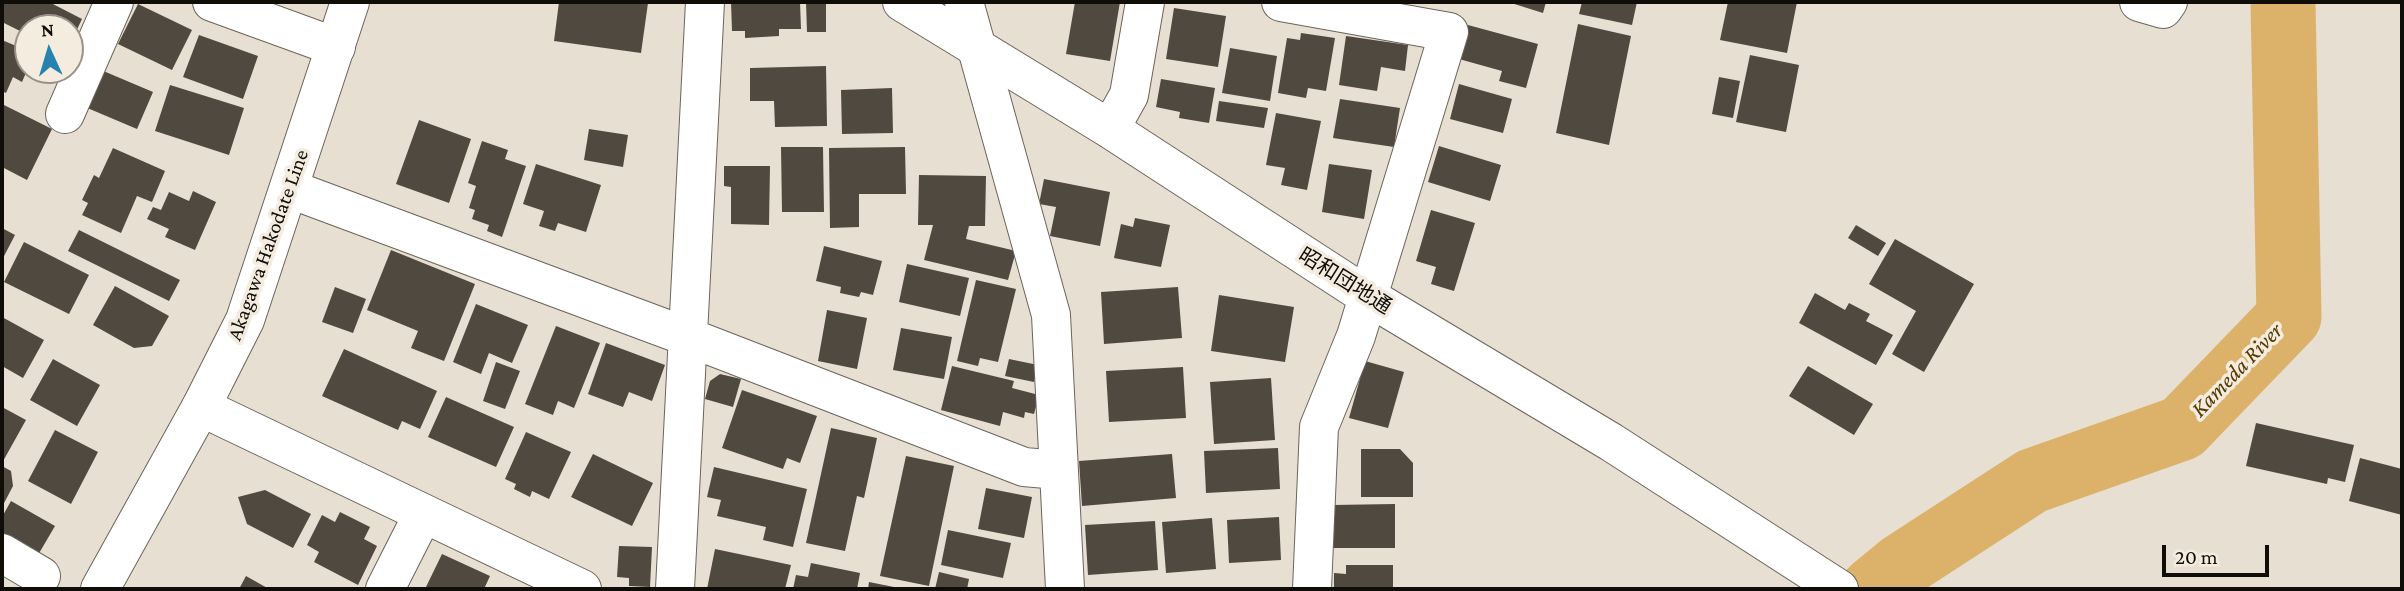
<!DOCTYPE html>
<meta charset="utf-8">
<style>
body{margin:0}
#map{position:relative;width:2404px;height:591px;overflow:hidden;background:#e7dfd2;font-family:"Crimson Pro",serif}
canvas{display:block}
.frame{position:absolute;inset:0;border:4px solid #100d09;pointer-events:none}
.north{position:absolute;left:14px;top:14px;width:70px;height:70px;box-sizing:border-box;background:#f4ecdf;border:2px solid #999389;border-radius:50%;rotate:356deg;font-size:19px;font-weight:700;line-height:28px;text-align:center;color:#100d09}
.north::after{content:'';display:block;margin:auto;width:24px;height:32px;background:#2683b0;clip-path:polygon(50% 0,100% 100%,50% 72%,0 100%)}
.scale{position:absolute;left:2162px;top:545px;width:107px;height:32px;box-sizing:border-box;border:4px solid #100d09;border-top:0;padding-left:9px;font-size:21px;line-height:24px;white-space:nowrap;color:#100d09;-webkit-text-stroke:5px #f4ecdf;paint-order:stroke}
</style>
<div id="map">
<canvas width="2404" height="591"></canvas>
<div class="frame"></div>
<div class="north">N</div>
<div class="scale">20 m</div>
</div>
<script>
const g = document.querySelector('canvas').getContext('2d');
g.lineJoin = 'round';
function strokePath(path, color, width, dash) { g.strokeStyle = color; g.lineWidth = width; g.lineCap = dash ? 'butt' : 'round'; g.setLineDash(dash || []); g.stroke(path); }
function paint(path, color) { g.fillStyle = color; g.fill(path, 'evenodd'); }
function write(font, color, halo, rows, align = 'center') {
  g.font = font + ' "Crimson Pro","Noto Sans JP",serif'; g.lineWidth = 7; g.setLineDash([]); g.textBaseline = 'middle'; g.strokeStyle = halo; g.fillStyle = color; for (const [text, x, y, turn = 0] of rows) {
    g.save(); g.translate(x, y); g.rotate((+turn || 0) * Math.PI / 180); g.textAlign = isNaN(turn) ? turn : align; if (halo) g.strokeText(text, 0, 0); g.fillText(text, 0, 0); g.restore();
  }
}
const river = new Path2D(`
 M1873 589 1901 566 2032 481 2182 428 2289 317 2283 2`);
const building = new Path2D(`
 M2 2H49L82 19 70 44V28H28V35L2 22Z
 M559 2 648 3 641 53 554 41Z
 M731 2H800L801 29H779V36L745 38V31H732Z
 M806 2 826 3V32H807Z
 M1075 2H1120L1110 61 1066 54Z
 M1508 2H1546L1543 13Z
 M1582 2H1637L1632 25 1579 14Z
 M1728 2H1797L1787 53 1720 40Z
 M138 4 192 30 172 70 118 44Z
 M1174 8 1226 16 1218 67 1166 59Z
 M1578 24 1631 36 1609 145 1556 133Z
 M1468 25 1538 44 1526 88 1499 81 1502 71 1459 59Z
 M1301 33 1335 38 1326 91 1308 88 1306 98 1278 93 1287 38 1300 40Z
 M199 35 258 56 243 99 183 77Z
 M1346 36 1408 45 1405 71 1381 67 1377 91 1339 85Z
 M2 40 28 51V68L22 82 13 77 6 93 2 91Z
 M1230 48 1277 56 1270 101 1222 93Z
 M1750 55 1799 65 1786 132 1736 122Z
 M826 66 827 126 775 127 774 101H750V68Z
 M101 70 153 92 137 129 85 107Z
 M1719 77 1740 81 1733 118 1712 114Z
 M1161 79 1215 88 1209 123 1179 118 1180 112 1156 107Z
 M1459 84 1512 99 1503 133 1450 119Z
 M170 85 244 108 229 155 155 131Z
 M892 88 893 133 842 134 841 90Z
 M1340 99 1400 108 1394 147 1333 138Z
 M1219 101 1268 108 1264 128 1216 121Z
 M2 104 52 129 27 180 2 167Z
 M1276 113 1321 121 1307 190 1281 185 1285 168 1266 165Z
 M419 120 471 139 449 203 396 184Z
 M589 129 628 135 623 167 584 160Z
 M482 141 508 150 505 159 526 166 502 237 487 231 489 225 472 219 475 210 469 208 476 186 468 183Z
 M1439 146 1501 165 1490 201 1428 182Z
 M781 147H823L824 212H782Z
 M905 147 906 194H859V227L830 228 829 148Z
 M113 148 165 171 152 202 137 196 121 233 82 215 88 203 82 200 94 175 99 178Z
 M536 164 601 185 586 232 558 223 555 231 539 226 544 211 523 204Z
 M1329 164 1372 170 1364 219 1322 212Z
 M724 166H770L769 225 731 224V187L724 186Z
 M919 175 986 176 985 226H969L966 239 1016 251 1008 280 924 260 933 225H918Z
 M1044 179 1110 192 1100 246 1050 236 1056 207 1039 204Z
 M193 191 216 202 195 250 165 237 169 229 147 219 153 207 161 210 169 192 189 201Z
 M1431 210 1475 223 1454 291 1431 284 1436 267 1416 261Z
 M1135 218 1170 225 1161 267 1114 258 1121 224 1133 227Z
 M1856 225 1886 243 1878 256 1848 238Z
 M2 228 15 235 2 260Z
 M79 230 180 280 169 301 68 251Z
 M1895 239 1974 284 1924 372 1892 354 1916 311 1869 284Z
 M24 242 89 275 69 314 4 282Z
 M824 246 882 261 873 295 861 292 859 297 840 293 841 287 816 281Z
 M391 250 475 284 444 361 411 348 418 331 367 310Z
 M907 264 969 278 960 316 899 302Z
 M976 280 1016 289 998 362 980 358 978 366 957 361Z
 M115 286 169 316 152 346 134 348 93 325Z
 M335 287 366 299 353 333 322 322Z
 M1178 287 1182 338 1104 344 1101 292Z
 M1815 293 1845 310 1849 303 1870 314 1866 321 1893 335 1876 365 1799 323Z
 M1219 295 1294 307 1285 362 1211 351Z
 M476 304 528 325 512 363 489 353 481 374 453 362Z
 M827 310 867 318 857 369 818 361Z
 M2 317 44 340 23 378 2 366Z
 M556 326 600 343 574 408 558 401 553 415 525 404Z
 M901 328 952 337 944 379 893 370Z
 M606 343 665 365 652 401 629 392 623 407 588 394Z
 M344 349 437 391 420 429 402 421 398 430 322 396Z
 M53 359 100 385 77 426 30 400Z
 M1009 359 1038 365 1034 382 1005 376Z
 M1365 361 1404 372 1388 428 1349 418Z
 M496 362 520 371 505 409 483 401Z
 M952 366 1014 381 1012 388 1039 395 1034 414 1025 412 1024 418 1003 412 1000 426 941 410Z
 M1808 366 1873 404 1854 435 1789 396Z
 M1183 367 1186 418 1109 422 1106 371Z
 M720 374 741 379 733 407 705 399 710 381Z
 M1271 378 1275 440 1214 444 1210 382Z
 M742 390 817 416 800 463 787 458 783 469 722 448Z
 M446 397 514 427 496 467 428 437Z
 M2 407 26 420 2 463Z
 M2256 423 2354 445 2345 482 2328 478 2327 484 2246 466Z
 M831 428 877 438 864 498 857 496 845 551 806 543Z
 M55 430 98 452 71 504 28 481Z
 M526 432 571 452 549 499 532 491 530 497 514 489 516 484 505 479Z
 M1278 448 1280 489 1206 493 1204 451Z
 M1361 449H1400L1413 463V497H1361Z
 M593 454 653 483 632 526 571 497Z
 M1172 454 1176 498 1082 506 1079 461Z
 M906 456 954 466 929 586 880 576Z
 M2360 458 2402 469V515L2349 501Z
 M2 466 11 471 13 486 2 507Z
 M714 467 807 489 793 547 763 540 766 527 717 516 721 500 707 497Z
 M986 488 1032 497 1024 538 978 529Z
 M265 490 311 514 293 548 247 524 238 497Z
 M11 501 55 526 38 555 2 535V517Z
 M1395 504V548H1333V505Z
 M340 512 370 527 364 539 377 546 358 585 314 562 319 552 307 545 322 515 335 522Z
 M1279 517 1281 560 1229 563 1227 520Z
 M1212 518 1216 569 1166 573 1162 522Z
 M1155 521 1158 570 1088 575 1085 525Z
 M948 530 1011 543 1003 578 941 565Z
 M619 546 652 547 650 587 629 586V578L617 577Z
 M715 549 791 565 785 589H707Z
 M442 554 490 576 484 589H425Z
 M811 563 860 573 857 589H793L796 575 808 577Z
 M1346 565H1393V589H1334V573L1346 574Z
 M939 572 969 579 967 589H935Z
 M246 576 269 589H239Z
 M869 582 899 588V589H868Z`);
const street = new Path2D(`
 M212 2 336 47
 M964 2 1051 315 1065 589
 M1281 2 1449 32 1356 336 1319 427 1312 589
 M2139 2 2163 9 2168 2
 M65 114 114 2
 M1110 129 1129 95 1145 2
 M290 189 688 337 1024 467 1058 470
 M201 407 582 589
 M2 553 41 576
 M385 589 423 514
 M675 589 705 2`);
const secondary = new Path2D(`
 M902 2 1110 129 1367 296 1611 442 1839 589
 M100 589 201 407 245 320 350 2`);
const streetNames = [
 ["Akagawa Hakodate Line",268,245,-70],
 ["昭和団地通",1345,281,32]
];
const waterNames = [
 ["Kameda River",2237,370,-46]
];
strokePath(river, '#dcb26b', 65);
paint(building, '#50493f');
strokePath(street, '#6b645a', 40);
strokePath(secondary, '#6b645a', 40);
strokePath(street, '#fff', 38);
strokePath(secondary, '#fff', 38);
write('21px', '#100d09', '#f4ecdf', streetNames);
write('italic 23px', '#563b00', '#f4ecdf', waterNames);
</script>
